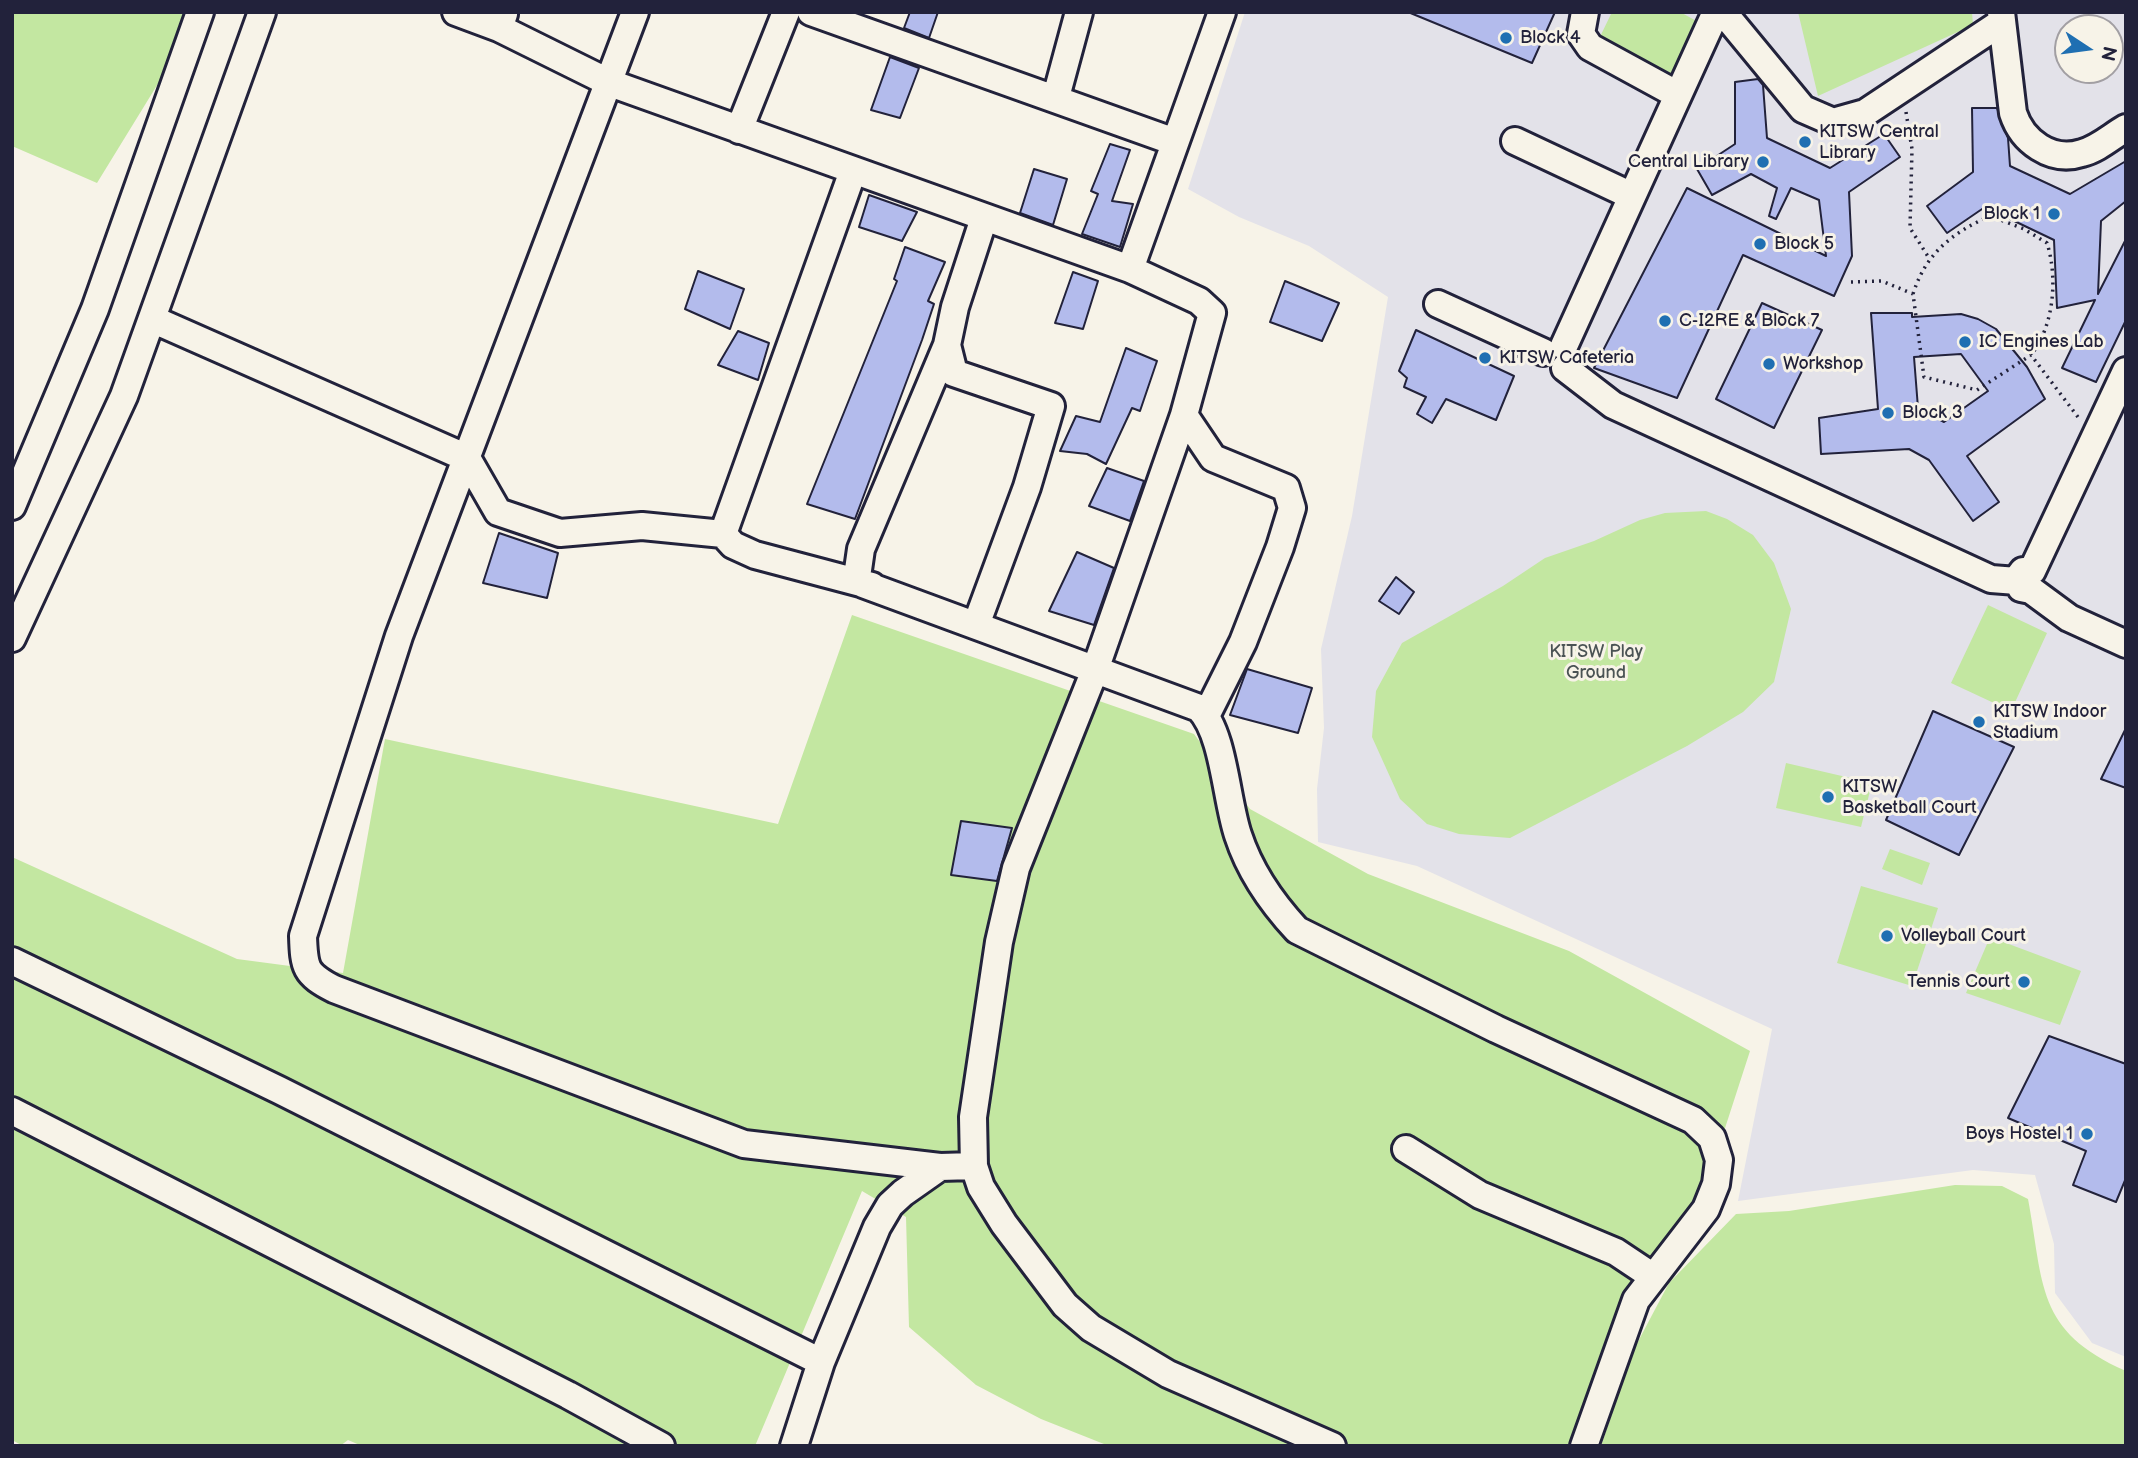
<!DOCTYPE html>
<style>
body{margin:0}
#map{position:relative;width:2138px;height:1458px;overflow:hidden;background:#f7f3e8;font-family:"Balsamiq Sans",sans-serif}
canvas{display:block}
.frame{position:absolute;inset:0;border:14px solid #22223b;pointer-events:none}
.north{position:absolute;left:2054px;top:14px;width:70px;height:70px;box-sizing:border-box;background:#f7f3e8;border:2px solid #a29fa3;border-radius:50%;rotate:103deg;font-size:19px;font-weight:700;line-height:28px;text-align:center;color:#22223b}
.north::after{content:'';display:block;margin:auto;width:24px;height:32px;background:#1f6fb2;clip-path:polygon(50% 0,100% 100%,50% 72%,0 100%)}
</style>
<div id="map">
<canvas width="2138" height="1458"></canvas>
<div class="frame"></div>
<div class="north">N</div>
</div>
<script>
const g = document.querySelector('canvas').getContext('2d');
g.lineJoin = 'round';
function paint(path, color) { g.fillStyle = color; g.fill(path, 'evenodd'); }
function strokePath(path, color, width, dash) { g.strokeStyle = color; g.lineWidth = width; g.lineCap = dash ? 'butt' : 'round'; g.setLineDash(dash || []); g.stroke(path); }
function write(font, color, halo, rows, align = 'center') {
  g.font = font + ' "Balsamiq Sans",sans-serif'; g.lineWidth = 6; g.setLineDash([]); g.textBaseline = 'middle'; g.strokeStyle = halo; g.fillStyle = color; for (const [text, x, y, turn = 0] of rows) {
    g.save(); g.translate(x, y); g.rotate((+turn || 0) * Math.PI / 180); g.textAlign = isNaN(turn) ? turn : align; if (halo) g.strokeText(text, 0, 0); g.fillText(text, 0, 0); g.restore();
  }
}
const built = new Path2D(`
 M1245 12H2126V1357L2092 1343 2055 1293 2054 1244 2035 1175 1973 1170 1738 1201 1772 1029 1417 866 1318 842 1317 789 1324 728 1321 649 1352 516 1388 297 1309 246 1239 217 1188 189ZM2068 28H2110V70H2068Z`);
const green = new Path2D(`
 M12 12H202L97 183 12 146Z
 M1612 12H1680L1702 24 1672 87 1596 45Z
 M1798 12H1972L1973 25 1818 96Z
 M1706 511 1727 519 1753 535 1774 563 1791 609 1774 682 1743 712 1687 746 1510 838 1459 834 1427 824 1400 799 1372 737 1376 691 1402 643 1503 586 1545 558 1594 541 1640 520 1665 513Z
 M1988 605 2047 633 2011 711 1951 683Z
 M852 615 1194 734 1250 809 1368 874 1569 951 1750 1051 1703 1196 1602 1355 1571 1446H1109L1041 1419 976 1385 909 1327 906 1217 862 1191 755 1446H362L348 1440 340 1446H23L12 1440V857L237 959 343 973 385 739 778 824Z
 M1786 763 1872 783 1861 827 1776 808Z
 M1890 849 1930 863 1922 885 1882 869Z
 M1861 886 1938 908 1912 986 1837 963Z
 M1990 937 2081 971 2060 1025 1966 993Z
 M1955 1185 2002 1186 2028 1199C2044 1284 2035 1331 2126 1371V1446H1601L1633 1351 1669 1283 1736 1214 1789 1211Z`);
const building = new Path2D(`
 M910 12H938L929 38 904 28Z
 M1408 12H1555L1532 63Z
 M890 57 919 68 900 118 871 110Z
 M1758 79 1763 85 1767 138 1830 168 1884 134 1900 157 1849 192 1852 256 1834 296 1743 255 1677 398 1594 368 1687 188 1826 256 1819 200 1791 188 1776 219 1769 216 1777 188 1751 174 1712 195 1697 169 1735 144V82Z
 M1972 108H1997L2008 138 2010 166 2070 194 2126 161V201L2101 221 2098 294 2126 239V320L2096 382 2062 368 2095 300 2057 308 2054 240 1985 207 1947 233 1927 206 1973 172Z
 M1110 144 1130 150 1112 201 1133 204 1120 247 1082 234 1098 194 1091 191Z
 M1034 169 1067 179 1053 225 1020 213Z
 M869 195 917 212 902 241 859 227Z
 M905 247 945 262 928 301 934 304 922 340 855 519 807 504 897 281 894 279Z
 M698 271 744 289 730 329 685 309Z
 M1073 272 1098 281 1083 329 1055 323Z
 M1285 281 1339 303 1322 341 1270 322Z
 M1762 303 1822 330 1774 428 1716 399Z
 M1871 313H1912V317L1961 314 1978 319 1996 329 2027 367 2045 399 1967 456 1999 502 1973 521 1929 460 1909 449 1821 454 1819 418 1878 409ZM1961 354 1988 391 1944 422 1918 408 1914 357Z
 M1416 330 1514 376 1496 420 1446 399 1432 423 1417 414 1426 397 1404 387 1407 378 1399 371Z
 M738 331 769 343 758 380 718 365Z
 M1126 348 1157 361 1140 411 1132 408 1106 464 1087 454 1060 451 1076 416 1100 422Z
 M1107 468 1144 481 1130 521 1089 506Z
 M499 533 558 553 547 598 483 583Z
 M1077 552 1114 568 1094 625 1049 611Z
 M1396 577 1414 592 1399 614 1379 601Z
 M1247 669 1312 688 1298 733 1230 715Z
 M1933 711 2014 747 1959 855 1886 820Z
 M2126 728V788L2101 779Z
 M961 821 1012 828 997 881 951 875Z
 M2049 1036 2126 1064V1178L2116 1202 2073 1185 2086 1151 2008 1118Z`);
const path = new Path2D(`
 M1906 112 1912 149 1910 228 1929 258
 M1851 282 1882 281 1913 294 1924 377 1977 390 2031 355 2081 421
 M1913 294C1926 253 1952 233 1990 216L2024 229 2047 243C2058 278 2054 326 2031 355`);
const minor = new Path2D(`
 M456 12 499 28 504 14
 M635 12 399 636 303 936C304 968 305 974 334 989L744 1144 940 1167 974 1166
 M811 12 1175 142
 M1585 12 1581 34 1590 47 1678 95
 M1723 12 1803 109 1833 122 1865 113 2002 22
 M2001 12 2013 113C2022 141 2051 163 2082 153 2098 149 2112 136 2126 128
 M499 28 610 83 1130 269 1199 301 1212 313 1184 415 1095 670 1016 868 999 942 973 1117 974 1166 981 1187 1004 1224 1065 1305 1091 1328 1168 1374 1332 1446
 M1056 97 1079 12
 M739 130 786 12
 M1515 141 1632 196
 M853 171 723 534 733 545 755 555 872 586
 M1130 269 1222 12
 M1438 304 1543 352
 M152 319 467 458 498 512 560 533 642 526 723 534
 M947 345 861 549 857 577 863 584 1199 708C1224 733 1226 800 1238 835 1250 872 1271 902 1297 930L1496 1029 1693 1120 1712 1138 1719 1160 1716 1184 1706 1209 1636 1300 1584 1446
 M1564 346 1716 12
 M1565 368 1613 405 1991 579 2017 581
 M1184 415 1213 458 1286 488 1292 508 1280 547 1243 642 1206 716
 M12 506 95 309 200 12
 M2023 571 2017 579 2021 588 2031 590 2069 618 2126 644
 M2032 571 2126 371
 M976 625 1027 487 1051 406 954 373 947 345 955 307 984 218
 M12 638 124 396 262 12
 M12 961 279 1090 821 1362
 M12 1111 568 1395 661 1446
 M1406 1149 1480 1195 1616 1252 1652 1276
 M794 1446 821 1362 877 1227 890 1205 903 1193 940 1167`);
const markers = [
 [1506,38,7,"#1f6fb2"],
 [1805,142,7,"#1f6fb2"],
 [1763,162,7,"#1f6fb2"],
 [2054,214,7,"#1f6fb2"],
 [1760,244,7,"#1f6fb2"],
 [1665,321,7,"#1f6fb2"],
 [1965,342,7,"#1f6fb2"],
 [1485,358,7,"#1f6fb2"],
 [1769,364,7,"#1f6fb2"],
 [1888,413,7,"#1f6fb2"],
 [1979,722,7,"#1f6fb2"],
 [1828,797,7,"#1f6fb2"],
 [1887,936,7,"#1f6fb2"],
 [2024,982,7,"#1f6fb2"],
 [2087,1134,7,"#1f6fb2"]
];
const poiNames = [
 ["Block 4",1520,38],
 ["KITSW Central",1819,132],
 ["Library",1819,153],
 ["Central Library",1749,162,"right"],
 ["Block 1",2040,214,"right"],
 ["Block 5",1774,244],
 ["C-I2RE & Block 7",1679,321],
 ["IC Engines Lab",1979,342],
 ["KITSW Cafeteria",1499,358],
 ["Workshop",1783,364],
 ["Block 3",1902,413],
 ["KITSW Indoor",1993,712],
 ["Stadium",1993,733],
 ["KITSW",1842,787],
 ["Basketball Court",1842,808],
 ["Volleyball Court",1901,936],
 ["Tennis Court",2010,982,"right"],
 ["Boys Hostel 1",2073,1134,"right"]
];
const parkNames = [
 ["KITSW Play",1596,652],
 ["Ground",1596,673]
];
paint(built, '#e3e2e9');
paint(green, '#c3e7a1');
paint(building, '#b3bbec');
strokePath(building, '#22223b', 2);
strokePath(minor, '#22223b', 32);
strokePath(path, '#22223b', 3.5, [2, 5]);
strokePath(minor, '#f7f3e8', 26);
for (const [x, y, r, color] of markers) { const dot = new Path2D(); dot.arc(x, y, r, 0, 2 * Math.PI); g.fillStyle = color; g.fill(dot); strokePath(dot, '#f7f3e8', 2.5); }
write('18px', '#22223b', '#f7f3e8', poiNames, 'left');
write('18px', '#4a5354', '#f7f3e8', parkNames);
</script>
